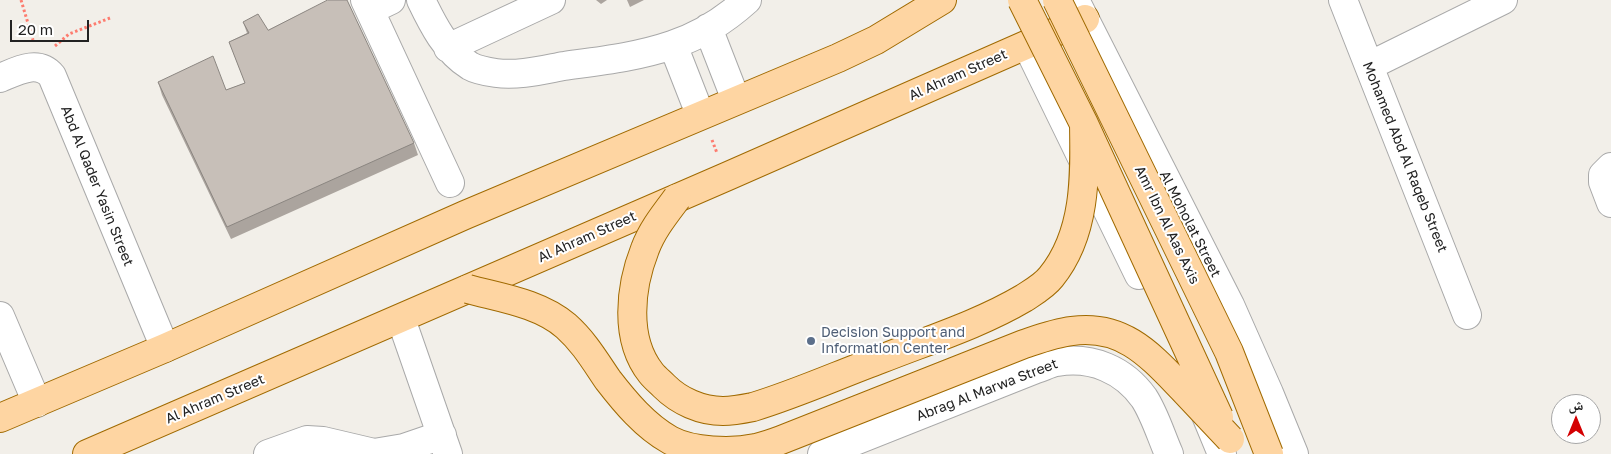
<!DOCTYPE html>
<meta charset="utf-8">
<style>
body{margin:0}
#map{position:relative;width:1611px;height:454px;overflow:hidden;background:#f2efe9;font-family:"Golos Text","Noto Naskh Arabic",sans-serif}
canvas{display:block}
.north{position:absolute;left:1551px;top:394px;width:50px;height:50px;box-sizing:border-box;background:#fff;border:1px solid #a7a7a7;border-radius:50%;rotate:0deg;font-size:14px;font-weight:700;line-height:20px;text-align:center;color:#222}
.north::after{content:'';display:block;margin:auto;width:18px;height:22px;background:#d40002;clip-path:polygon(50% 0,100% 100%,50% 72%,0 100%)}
.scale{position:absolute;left:10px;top:20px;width:79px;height:22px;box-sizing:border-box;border:2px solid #222;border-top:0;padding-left:6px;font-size:15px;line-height:18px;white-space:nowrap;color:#222;-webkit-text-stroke:4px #fff;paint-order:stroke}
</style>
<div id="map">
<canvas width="1611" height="454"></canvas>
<div class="north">ش</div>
<div class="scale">20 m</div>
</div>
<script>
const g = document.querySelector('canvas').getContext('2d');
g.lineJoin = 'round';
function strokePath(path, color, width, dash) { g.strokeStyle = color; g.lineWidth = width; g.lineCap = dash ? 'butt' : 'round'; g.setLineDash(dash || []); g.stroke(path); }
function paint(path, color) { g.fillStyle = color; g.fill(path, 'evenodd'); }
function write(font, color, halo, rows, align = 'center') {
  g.font = font + ' "Golos Text",sans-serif'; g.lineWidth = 4; g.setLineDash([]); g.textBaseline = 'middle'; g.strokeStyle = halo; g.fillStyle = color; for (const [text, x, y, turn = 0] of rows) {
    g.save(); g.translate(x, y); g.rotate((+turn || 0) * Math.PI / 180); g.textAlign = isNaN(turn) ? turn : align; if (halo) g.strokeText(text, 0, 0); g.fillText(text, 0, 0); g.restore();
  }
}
const path = new Path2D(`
 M21 0 33 40
 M55 46 69 34 110 18
 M712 140 717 153`);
const minor = new Path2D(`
 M365 0 450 183
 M421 0C433 25 446 51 470 66 477 70 489 72 496 73 518 76 542 70 564 66 600 61 637 57 672 45 699 36 726 19 747 0
 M1075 0 1230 305 1269 393 1294 454
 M1343 0 1467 315
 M370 10 391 0
 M708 28 736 100
 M673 45 700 114
 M1027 45 1139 275
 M448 48 551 0
 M1369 66 1503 0
 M0 78C17 71 38 59 52 76L165 348
 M1611 167 1603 175V182L1611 203
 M0 316 37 403
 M401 319 448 454
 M1205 413 1222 454
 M268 454 307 440 323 441 374 453 404 448 442 435
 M822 454 1036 369C1043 367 1050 363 1057 362 1092 356 1124 370 1144 398 1155 415 1161 436 1169 454`);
const major = new Path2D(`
 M0 418 165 348 465 215 838 58 876 40 942 0
 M87 454 728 176 1085 19`);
const majorBridge = new Path2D(`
 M1022 0 1084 124 1219 417
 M1057 0 1229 352 1269 454
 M677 198C665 214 652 230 645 249 630 287 624 339 651 373 655 378 660 382 664 386 679 401 701 411 723 411 733 411 743 409 753 407 796 394 838 375 881 359 929 340 980 324 1024 298 1033 292 1044 286 1051 277 1086 234 1085 177 1084 124
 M468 289C501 298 539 303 566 326 584 342 595 361 608 380 625 402 645 426 670 440 692 452 732 453 756 448 764 446 773 443 781 440L1024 344C1039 339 1055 333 1072 331 1123 324 1150 355 1182 388 1198 405 1214 422 1230 439`);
const wall = new Path2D(`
 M596 0H607L601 4Z
 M627 0H644L630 7Z
 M243 22 268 30 414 143 418 155 231 239 162 95 158 82 226 90 245 83 229 42 247 33Z`);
const building = new Path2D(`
 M328 0H347L414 143 227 227 158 82 213 56 226 90 245 83 229 42 249 33 243 22 258 14 268 30Z`);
const markers = [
 [811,341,5,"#5c6f8a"]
];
const streetNames = [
 ["Al Ahram Street",958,75,-24],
 ["Mohamed Abd Al Raqeb Street",1405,157,68],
 ["Abd Al Qader Yasin Street",97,186,68],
 ["Al Moholat Street",1190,224,63],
 ["Amr Ibn Al Aas Axis",1167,225,64],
 ["Al Ahram Street",587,237,-24],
 ["Abrag Al Marwa Street",987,390,-21],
 ["Al Ahram Street",215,399,-23]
];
const serviceNames = [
 ["Decision Support and",821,333],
 ["Information Center",821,349]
];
strokePath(minor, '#a9a9a9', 30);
strokePath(major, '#a06a00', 30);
strokePath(path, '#fd7c6f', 3, [2.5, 2.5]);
strokePath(minor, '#fff', 28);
strokePath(major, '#fed5a2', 28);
strokePath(majorBridge, '#a06a00', 30, []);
strokePath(majorBridge, '#fed5a2', 28);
paint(wall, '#aba49e');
paint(building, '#c7bfb8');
strokePath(building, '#8b8681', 1);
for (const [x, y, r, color] of markers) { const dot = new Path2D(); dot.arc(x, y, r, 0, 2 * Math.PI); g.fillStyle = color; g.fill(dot); strokePath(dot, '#fff', 2); }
write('14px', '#222', '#fff', streetNames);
write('14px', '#4e5e75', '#fff', serviceNames, 'left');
</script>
